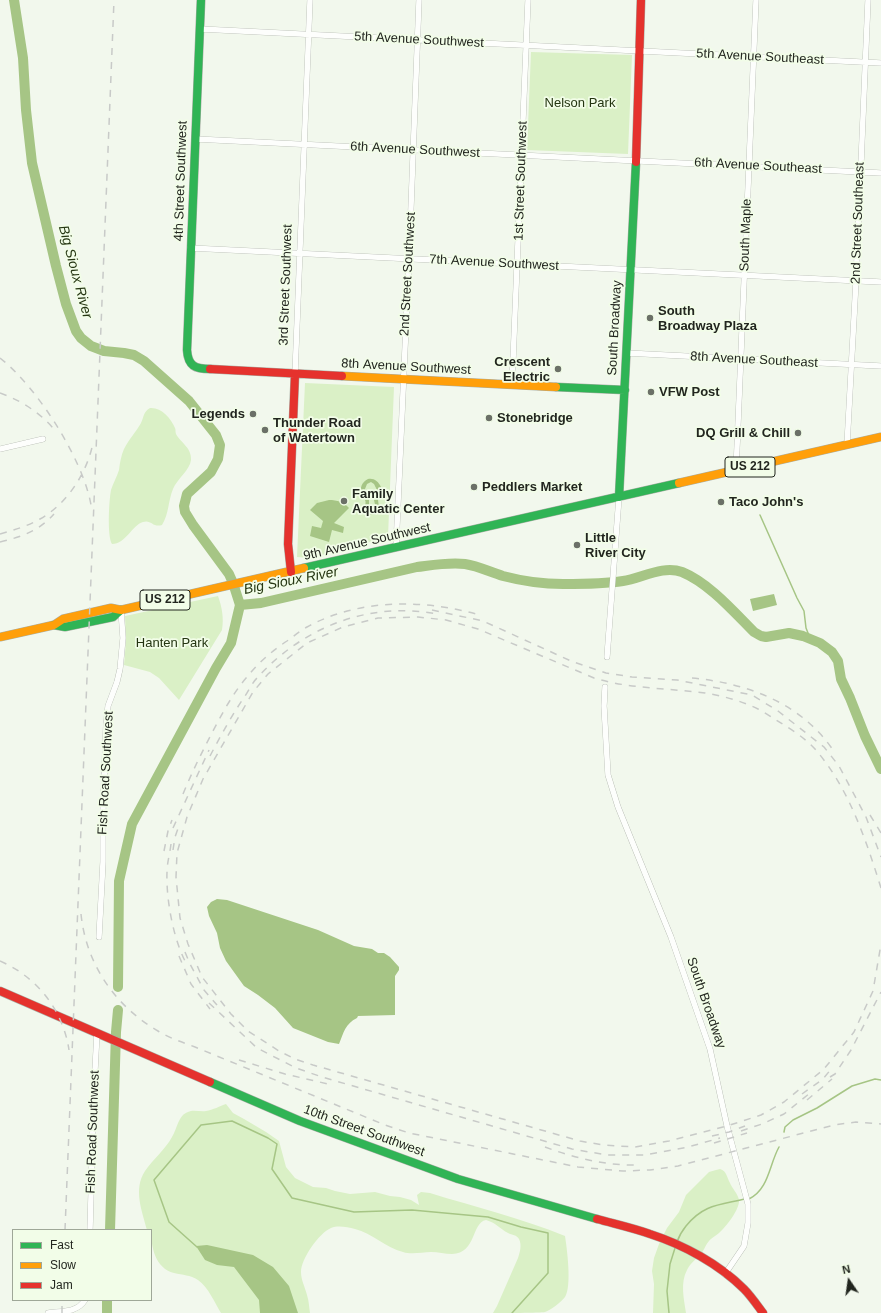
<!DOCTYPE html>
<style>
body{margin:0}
#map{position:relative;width:881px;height:1313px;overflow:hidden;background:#f2f8ed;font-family:Helvetica,sans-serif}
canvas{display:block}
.legend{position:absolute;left:12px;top:1229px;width:140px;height:72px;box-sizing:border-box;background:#f2fde8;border:1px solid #9fa798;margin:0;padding:5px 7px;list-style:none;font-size:12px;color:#22261f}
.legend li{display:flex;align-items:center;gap:8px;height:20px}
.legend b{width:20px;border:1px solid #9fa798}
.north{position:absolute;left:829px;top:1261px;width:40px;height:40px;-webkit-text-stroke:3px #f2fde8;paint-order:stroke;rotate:347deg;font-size:11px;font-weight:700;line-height:16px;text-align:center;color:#22261f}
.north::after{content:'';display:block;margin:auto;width:14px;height:18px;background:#22261f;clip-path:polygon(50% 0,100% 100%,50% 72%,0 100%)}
</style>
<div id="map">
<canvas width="881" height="1313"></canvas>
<ul class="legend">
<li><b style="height:5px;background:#30b455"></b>Fast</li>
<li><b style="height:5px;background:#ff9f0a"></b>Slow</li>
<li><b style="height:5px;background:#e5322d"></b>Jam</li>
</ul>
<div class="north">N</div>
</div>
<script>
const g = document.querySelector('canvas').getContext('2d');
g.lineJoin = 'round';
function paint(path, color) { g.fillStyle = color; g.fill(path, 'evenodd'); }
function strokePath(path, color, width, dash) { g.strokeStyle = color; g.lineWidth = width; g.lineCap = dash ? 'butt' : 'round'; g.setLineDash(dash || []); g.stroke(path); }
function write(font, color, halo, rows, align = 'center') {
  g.font = font + ' Helvetica,sans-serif'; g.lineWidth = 3.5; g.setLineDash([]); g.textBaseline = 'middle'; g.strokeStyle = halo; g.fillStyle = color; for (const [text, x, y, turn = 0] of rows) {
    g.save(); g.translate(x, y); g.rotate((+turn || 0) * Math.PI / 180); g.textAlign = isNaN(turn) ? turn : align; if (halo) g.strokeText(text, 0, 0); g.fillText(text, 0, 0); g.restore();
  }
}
const green = new Path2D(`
 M531 52 632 55 628 154 527 150Z
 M305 383 394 387 388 537 311 558 297 557Z
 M150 408C161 407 171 418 175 428 176 430 175 431 176 434 181 443 192 448 191 460 190 470 177 479 173 489 168 501 169 514 162 525 153 528 151 519 143 522 132 525 126 544 112 544 107 536 109 500 111 490 113 483 117 477 119 470 120 462 121 456 124 449 129 439 136 432 141 423 144 417 143 412 150 408Z
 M218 596C222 607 224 618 222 630L179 700 159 678 150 672 124 665 126 641 125 616Z
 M226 1104 233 1113 244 1119 266 1132 279 1141 286 1167 295 1178 313 1187 326 1188 335 1191 350 1194 375 1192 390 1196 400 1197 411 1200 419 1205 417 1195 421 1192 430 1193C475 1207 521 1218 565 1236 567 1249 572 1286 565 1297 561 1302 551 1310 545 1312 540 1313 502 1313 493 1313L497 1306 518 1258C520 1252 522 1245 519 1239 517 1235 512 1235 508 1233 499 1228 496 1223 486 1220 471 1223 477 1253 452 1254 445 1254 438 1252 431 1252 422 1252 412 1255 403 1252 386 1248 372 1233 355 1229 347 1227 338 1225 331 1228 319 1233 301 1259 301 1272 301 1280 305 1287 307 1295 309 1301 309 1307 310 1313H221C214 1302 209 1288 198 1280 190 1275 183 1275 174 1273 155 1268 151 1247 151 1230H147C142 1211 133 1189 145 1171 153 1159 165 1150 172 1137 177 1130 178 1115 188 1112 193 1109 200 1112 206 1111 213 1110 220 1106 226 1104Z
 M720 1169C727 1171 727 1178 730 1183 732 1188 738 1194 739 1200 740 1209 726 1227 719 1233 716 1236 711 1238 709 1241 706 1244 705 1248 703 1251 698 1258 690 1263 687 1270 680 1283 684 1299 686 1313H653L654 1284 652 1271 654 1258 659 1244 667 1228 679 1212 686 1195 709 1172 716 1170Z`);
const water = new Path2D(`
 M368 479C374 478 378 481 381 487 381 491 379 494 378 499 378 505 383 516 371 515 369 515 367 514 366 513 363 508 367 504 365 500 365 498 363 497 362 495 359 488 362 482 368 479ZM371 482 374 484 377 490 374 500 376 509 374 511 372 512 369 510V499L365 489 367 484Z
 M329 500C337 500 344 502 349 508L334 523 344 527 343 533 332 530 329 542 310 536 312 526 321 528 323 521 310 510 317 503Z
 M774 594 777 605 753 611 750 599Z
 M217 899 227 900 318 930 354 946 372 949 378 953H384L390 957 399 967V970L395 976V1015L358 1016 357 1018C345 1024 344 1032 339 1044L328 1042 293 1028 275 1008 258 995 244 986 226 961 220 948 217 933 209 916 207 907 211 902Z
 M207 1245 253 1255 273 1267 289 1286 298 1313H260L259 1300 234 1267 217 1265 205 1260 196 1246Z`);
const stream = new Path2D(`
 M760 515 797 598 804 611 806 628 810 638
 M784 1132 785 1127 793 1120 817 1108 852 1086 875 1079 881 1080
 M749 1199C769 1189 769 1165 779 1147
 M677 1242C679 1236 682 1231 686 1226 704 1204 720 1205 745 1199
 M197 1247 169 1222 154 1180 201 1125 232 1121 268 1138 277 1144 272 1169 292 1198 354 1212 412 1210 488 1217 521 1227 548 1233V1273L512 1313
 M669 1313 667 1291 670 1264 675 1248`);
const river = new Path2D(`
 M14 0 23 58 26 110 32 163 56 266 66 304 76 331 81 338 91 346 104 351 124 353 134 355 144 361 189 401 216 435 220 445 218 459 211 472 187 494 184 506 185 512 193 525 229 574 233 583 240 605
 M240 605 261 603 417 567C433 565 449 562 465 564 478 566 490 572 503 576 522 581 543 584 563 584 583 584 604 584 623 581 642 578 663 565 682 572 709 583 734 612 754 632L761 636 766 637 789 633 803 636 820 643 832 652 838 661 841 679 850 698 865 736 881 769
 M118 987 119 881 132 824 216 668 231 643 240 605
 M110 1230 116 1032 118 1010
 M107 1313V1300`);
const street = new Path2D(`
 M200 29 881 63
 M195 139 881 173
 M190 248 881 282
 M626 353 881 366
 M295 374 310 0
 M512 385 528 0
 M847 445 856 281 868 0
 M0 449 43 439
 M736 471 756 0
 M396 548 409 259 419 0
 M607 657 619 497
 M605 687 604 706 608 775 618 807 671 937 710 1049 727 1126 748 1204V1223L744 1246 725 1274
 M99 937 103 862V811L106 726 108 706 117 682 120 669 123 638 121 610
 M90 1230 94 1089 97 1033
 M48 1313C61 1311 77 1313 85 1300`);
const fast = new Path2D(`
 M201 0 187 350C188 366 195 369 210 369
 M556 387 625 390
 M619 497 636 162
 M304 568 679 483
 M54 625 65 627 113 617 121 610
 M210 1082 300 1121 458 1179 597 1219`);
const slow = new Path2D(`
 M342 376 556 387
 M679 483 881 437
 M0 637 54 625 63 619 111 608 121 610 304 568`);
const jam = new Path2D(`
 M636 162 641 0
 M210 369 342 376
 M291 572 288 544 295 374
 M0 991 210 1082
 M597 1219C615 1224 633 1228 650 1234 684 1245 719 1264 744 1289 751 1296 757 1305 763 1313`);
const rail = new Path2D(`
 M0 358C37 387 83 459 91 505
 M0 393C20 400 39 412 53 428
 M0 534C14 530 28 526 40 519 67 504 87 473 93 443
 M0 542C21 537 39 531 54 514
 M432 610 483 621 571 661 606 673 632 677 677 680 752 695 778 711 824 747 839 766 866 817 881 857
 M692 678C747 683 801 703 833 750
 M210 756C221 735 232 715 245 696 249 690 252 683 257 678 303 627 369 601 438 614
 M183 794C192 772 202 752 213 731 223 712 233 693 247 677 258 663 272 651 287 641 294 636 300 631 307 627 358 599 421 599 476 614
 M870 815 881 833
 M173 828 209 750
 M171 844C170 853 167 863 167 872 166 899 173 937 185 961
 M173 850 175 837 180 823
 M164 851 168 831 172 820
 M881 888C866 840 849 788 815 749 804 737 789 728 776 720 770 716 764 712 758 709 742 701 723 696 705 693 668 688 630 689 594 678L478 629 446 620 418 617 378 618 343 627 307 643 268 674 253 692 203 779 187 817 177 853 176 877 180 918 188 944 202 977 231 1014 248 1031 279 1051 295 1059 313 1065 580 1141 603 1145 635 1147 669 1141 727 1126 761 1115 784 1102 824 1069 854 1032 873 991 881 944
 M81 914C86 964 115 1006 158 1031 169 1038 182 1042 195 1047L385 1125 409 1133 578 1167 623 1171 650 1170 678 1166 834 1125 856 1122 881 1124
 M185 952 190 964 204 990 217 1005
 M179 956 191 984 210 1009
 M0 961C37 977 63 1010 69 1050
 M209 1003 257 1048 296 1068 322 1077 572 1149 607 1155H645L688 1147 720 1138
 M239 1060 285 1074 328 1084
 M830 1077 835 1074 851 1050 881 992
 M802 1094 823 1079 832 1068
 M807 1100 832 1079
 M741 1131 762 1124 784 1114 810 1093
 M712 1136 729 1132 745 1126
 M714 1143 747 1133
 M545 1147C575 1158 607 1166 639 1165
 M65 1230 114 0
 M62 1313V1300`);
const markers = [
 [650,318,4,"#6b7067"],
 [558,369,4,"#6b7067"],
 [651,392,4,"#6b7067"],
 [253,414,4,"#6b7067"],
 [489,418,4,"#6b7067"],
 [265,430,4,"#6b7067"],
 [798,433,4,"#6b7067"],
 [474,487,4,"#6b7067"],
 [344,501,4,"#6b7067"],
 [721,502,4,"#6b7067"],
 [577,545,4,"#6b7067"]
];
const shields = [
 [750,467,50],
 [165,600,50]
];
const shieldNames = [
 ["US 212",750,467],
 ["US 212",165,600]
];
const streetNames = [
 ["5th Avenue Southwest",419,40,3],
 ["5th Avenue Southeast",760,57,3],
 ["6th Avenue Southwest",415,150,3],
 ["6th Avenue Southeast",758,166,3],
 ["4th Street Southwest",181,181,-88],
 ["1st Street Southwest",521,181,-88],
 ["2nd Street Southeast",858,223,-88],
 ["South Maple",746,235,-88],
 ["7th Avenue Southwest",494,263,3],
 ["2nd Street Southwest",408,274,-87],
 ["3rd Street Southwest",286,285,-88],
 ["South Broadway",615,328,-87],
 ["8th Avenue Southeast",754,360,3],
 ["8th Avenue Southwest",406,367,3],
 ["9th Avenue Southwest",367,542,-13],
 ["Fish Road Southwest",106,773,-87],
 ["South Broadway",706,1003,71],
 ["10th Street Southwest",364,1131,20],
 ["Fish Road Southwest",93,1132,-88]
];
const parkNames = [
 ["Nelson Park",580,103],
 ["Hanten Park",172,643]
];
const poiNames = [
 ["South",658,311],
 ["Broadway Plaza",658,326],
 ["Crescent",550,362,"right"],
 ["Electric",550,377,"right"],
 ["VFW Post",659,392],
 ["Legends",245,414,"right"],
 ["Stonebridge",497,418],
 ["Thunder Road",273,423],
 ["of Watertown",273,438],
 ["DQ Grill & Chill",790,433,"right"],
 ["Peddlers Market",482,487],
 ["Family",352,494],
 ["Aquatic Center",352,509],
 ["Taco John's",729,502],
 ["Little",585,538],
 ["River City",585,553]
];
const waterNames = [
 ["Big Sioux River",75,272,75],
 ["Big Sioux River",291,581,-11]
];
paint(green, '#daf0c6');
paint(water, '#a6c585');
strokePath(stream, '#a6c585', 1.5);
strokePath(river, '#a6c585', 10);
strokePath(street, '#a8ada4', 6);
strokePath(fast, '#a8ada4', 9);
strokePath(slow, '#a8ada4', 9);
strokePath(jam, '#a8ada4', 9);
strokePath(street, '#fdfefc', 5.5);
strokePath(fast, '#30b455', 8);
strokePath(slow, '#ff9f0a', 8);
strokePath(jam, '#e5322d', 8);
strokePath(rail, '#c8cac8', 1.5, [7, 7]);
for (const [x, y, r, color] of markers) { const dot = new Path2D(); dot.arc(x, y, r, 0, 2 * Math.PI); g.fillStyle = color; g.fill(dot); strokePath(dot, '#f2fde8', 1.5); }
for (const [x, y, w] of shields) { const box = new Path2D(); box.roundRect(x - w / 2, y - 10, w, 20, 3); g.fillStyle = '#f2fde8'; g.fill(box); strokePath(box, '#22261f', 1); }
write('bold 12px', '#22261f', null, shieldNames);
write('13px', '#22261f', '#f2fde8', streetNames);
write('13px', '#243511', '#f2fde8', parkNames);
write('bold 13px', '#22261f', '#f2fde8', poiNames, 'left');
write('italic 14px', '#263713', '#f2fde8', waterNames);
</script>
